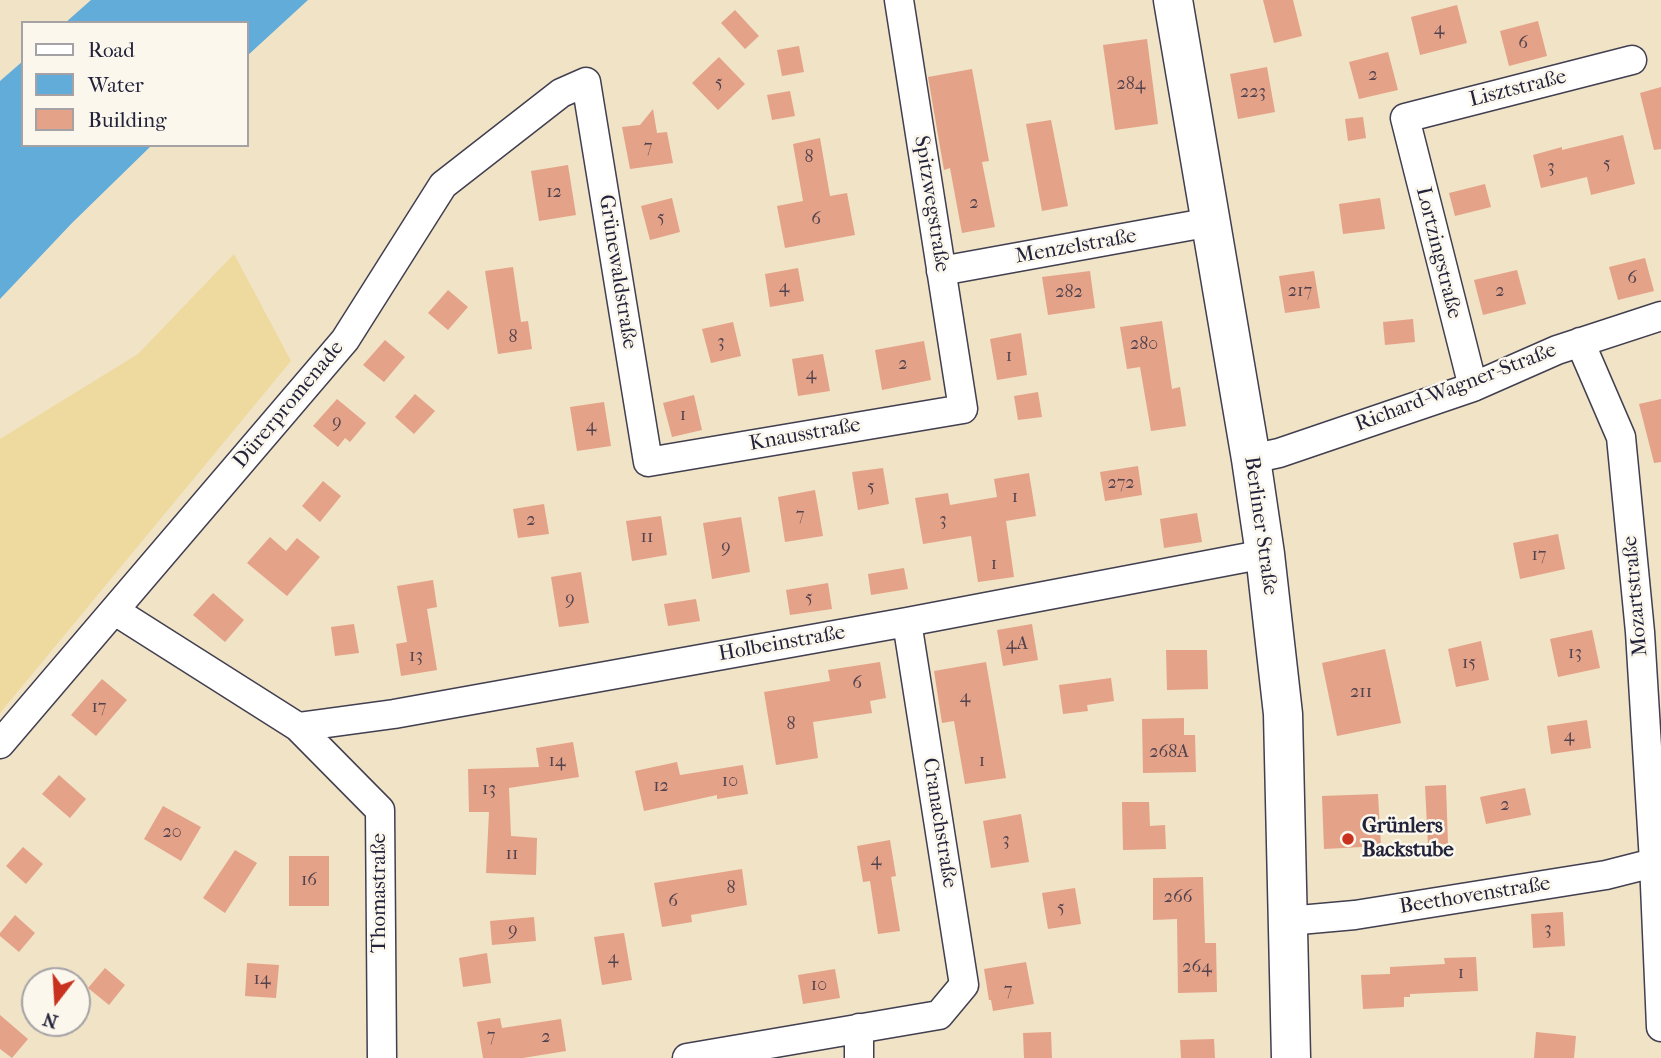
<!DOCTYPE html>
<meta charset="utf-8">
<style>
body{margin:0}
#map{position:relative;width:1661px;height:1058px;overflow:hidden;background:#f0e3c6;font-family:"IM FELL French Canon",serif}
canvas{display:block}
.legend{position:absolute;left:21px;top:21px;width:228px;height:126px;box-sizing:border-box;background:#fbf7ec;border:2px solid #a4a2a5;margin:0;padding:9px 12px;list-style:none;font-size:21px;color:#22223b}
.legend li{display:flex;align-items:center;gap:14px;height:35px}
.legend b{width:35px;border:2px solid #a4a2a5}
.north{position:absolute;left:21px;top:967px;width:70px;height:70px;box-sizing:border-box;background:#fbf7ec;border:2px solid #a4a2a5;border-radius:50%;rotate:197deg;font-size:19px;font-weight:700;line-height:28px;text-align:center;color:#22223b}
.north::after{content:'';display:block;margin:auto;width:24px;height:32px;background:#c8321e;clip-path:polygon(50% 0,100% 100%,50% 72%,0 100%)}
</style>
<div id="map">
<canvas width="1661" height="1058"></canvas>
<ul class="legend">
<li><b style="height:9px;background:#fff"></b>Road</li>
<li><b style="height:19px;background:#62acda"></b>Water</li>
<li><b style="height:19px;background:#e4a288"></b>Building</li>
</ul>
<div class="north">N</div>
</div>
<script>
const g = document.querySelector('canvas').getContext('2d');
g.lineJoin = 'round';
function paint(path, color) { g.fillStyle = color; g.fill(path, 'evenodd'); }
function strokePath(path, color, width, dash) { g.strokeStyle = color; g.lineWidth = width; g.lineCap = dash ? 'butt' : 'round'; g.setLineDash(dash || []); g.stroke(path); }
function write(font, color, halo, rows, align = 'center') {
  g.font = font + ' "IM FELL French Canon",serif'; g.lineWidth = 5; g.setLineDash([]); g.textBaseline = 'middle'; g.strokeStyle = halo; g.fillStyle = color; for (const [text, x, y, turn = 0] of rows) {
    g.save(); g.translate(x, y); g.rotate((+turn || 0) * Math.PI / 180); g.textAlign = isNaN(turn) ? turn : align; if (halo) g.strokeText(text, 0, 0); g.fillText(text, 0, 0); g.restore();
  }
}
const sand = new Path2D(`
 M234 254 291 361 0 713V439L138 354Z`);
const water = new Path2D(`
 M91 0H308L247 56V23H65Z
 M23 61V145H152L72 223 0 299V81Z`);
const building = new Path2D(`
 M1263 0H1293L1302 36 1274 43Z
 M1457 5 1467 43 1420 55 1411 17Z
 M735 10 759 36 745 49 721 23Z
 M1538 21 1547 56 1509 66 1500 31Z
 M1147 39 1158 124 1115 130 1103 45Z
 M799 46 804 72 782 76 777 50Z
 M1388 52 1398 90 1359 99 1349 62Z
 M719 57 745 84 718 110 692 83Z
 M1267 67 1275 112 1238 119 1230 74Z
 M972 69 989 161 982 162 995 227 962 233 950 168 944 170 928 77Z
 M1661 87V149L1654 150 1640 93Z
 M790 91 795 116 772 120 767 95Z
 M653 109 657 133 667 132 673 163 630 169 622 127 640 125Z
 M1363 117 1366 138 1348 141 1345 119Z
 M1051 120 1068 206 1042 211 1026 124Z
 M1623 135 1635 184 1591 195 1587 177 1541 188 1533 155 1562 147V150Z
 M820 138 830 196 847 193 855 235 785 248 777 206 803 201 793 144Z
 M568 165 576 215 539 221 531 171Z
 M1485 184 1491 207 1455 216 1449 193Z
 M672 198 680 232 650 240 641 206Z
 M1380 198 1385 229 1343 234 1339 204Z
 M1645 258 1654 291 1618 300 1609 267Z
 M513 267 521 322 528 321 532 349 498 354 485 271Z
 M798 268 804 301 770 307 765 274Z
 M1517 270 1526 304 1483 315 1474 280Z
 M1090 271 1095 308 1048 315 1042 277Z
 M1314 271 1320 308 1285 313 1279 276Z
 M448 290 468 307 448 330 428 313Z
 M1413 319 1415 342 1385 345 1383 322Z
 M1162 321 1172 389 1180 387 1186 426 1151 431 1140 367 1127 369 1120 327Z
 M733 322 741 356 711 363 702 329Z
 M1021 333 1027 375 997 380 990 339Z
 M385 340 405 357 384 382 363 365Z
 M924 341 931 380 882 390 875 350Z
 M823 354 830 391 798 396 792 359Z
 M1038 392 1042 417 1018 420 1014 396Z
 M415 394 435 411 414 434 395 417Z
 M694 395 702 430 672 437 663 403Z
 M337 399 366 423 350 442 345 438 338 447 313 426Z
 M1661 399V462L1654 463 1639 404Z
 M604 402 611 446 577 451 570 407Z
 M1138 466 1142 495 1105 501 1100 472Z
 M883 468 889 504 858 510 852 472Z
 M1029 473 1036 516 1006 521 1014 577 978 582 971 536 923 544 915 498 948 493 950 505 997 497 994 479Z
 M323 481 341 496 320 522 302 506Z
 M815 490 823 536 785 542 778 497Z
 M544 504 549 534 518 538 513 509Z
 M1197 513 1202 542 1164 548 1160 519Z
 M661 516 667 555 632 561 626 521Z
 M741 517 750 572 712 579 703 523Z
 M1558 534 1565 569 1520 579 1513 543Z
 M270 537 286 551 297 538 320 557 287 596 247 563Z
 M904 568 908 589 871 595 868 574Z
 M581 572 589 623 559 627 551 577Z
 M433 580 437 607 427 609 437 670 401 676 396 644 407 642 397 586Z
 M828 583 832 609 790 615 786 590Z
 M213 593 244 620 225 642 193 615Z
 M696 599 700 621 668 626 664 604Z
 M354 624 359 653 335 656 331 627Z
 M1032 624 1038 660 1003 666 997 630Z
 M1592 630 1600 668 1558 677 1550 639Z
 M1481 641 1489 680 1456 687 1448 649Z
 M1385 649 1401 723 1337 736 1322 663Z
 M1166 650H1207L1208 689 1167 690Z
 M880 662 886 698 870 701 872 713 813 722 818 758 776 765 764 692 830 681 828 670Z
 M986 662 1006 778 965 784 954 721 942 723 934 671Z
 M1111 678 1114 701 1087 705 1088 711 1063 714 1059 685Z
 M102 679 127 700 96 736 71 715Z
 M1184 718V735H1195L1196 772 1143 773 1142 719Z
 M1587 720 1591 748 1551 754 1547 726Z
 M573 742 579 777 509 788 511 836 537 838 536 875 486 873 489 812H469L468 769 539 767 536 748Z
 M677 762 680 775 743 765 748 794 717 799V795L644 811 635 771Z
 M59 775 86 799 70 818 42 794Z
 M1446 785 1448 844 1428 845 1425 786Z
 M1525 788 1531 815 1486 824 1480 797Z
 M1378 794 1381 846 1324 849 1322 796Z
 M1122 802H1149L1150 826 1165 825 1166 849 1123 850Z
 M163 806 201 827 181 861 144 839Z
 M1021 814 1029 862 991 868 983 821Z
 M890 840 896 876 891 877 900 931 878 934 870 881 863 882 857 846Z
 M23 847 43 864 26 884 6 866Z
 M235 850 257 863 225 913 203 898Z
 M289 856H329V906H289Z
 M742 869 747 905 691 915 692 922 662 927 654 883Z
 M1203 877 1205 943H1216L1217 992 1178 993 1177 919 1153 920V878Z
 M1075 888 1081 924 1048 929 1042 893Z
 M1563 912 1565 946 1533 948 1531 914Z
 M15 915 35 933 19 952 0 936V933Z
 M534 917 536 941 492 945 490 921Z
 M624 933 632 980 602 985 594 937Z
 M487 953 491 983 463 987 459 958Z
 M1476 957 1478 991 1410 994V997H1404V1007L1363 1009 1361 975 1390 974V967L1445 964 1444 958Z
 M1026 962 1034 1004 993 1011 991 1000H989L984 969Z
 M247 963 279 965 276 998 245 996Z
 M105 968 125 985 109 1005 88 988Z
 M835 969 840 998 803 1004 798 975Z
 M0 1015 28 1039 12 1058 0 1049Z
 M500 1018 502 1028 561 1019 566 1051 523 1058H483L477 1022Z
 M1051 1032 1052 1058H1024L1023 1033Z
 M1536 1032 1576 1036 1574 1058H1534Z
 M1214 1039 1215 1058H1181L1180 1040Z`);
const minor = new Path2D(`
 M941 271 1211 222
 M1580 342 1621 437 1640 632 1654 862 1661 1027
 M1473 387 1405 118 1632 60
 M1251 459 1279 453 1473 387 1557 350 1661 316
 M115 611 298 727 380 810 382 1058
 M298 727 394 714 907 622 1265 554
 M0 744 345 340 443 185 561 93 586 82 648 462 963 409 899 0
 M1288 921 1355 915 1606 875 1661 861
 M859 1028V1058
 M687 1058 939 1015 964 985 907 622`);
const secondary = new Path2D(`
 M1173 0 1251 459 1265 554 1283 714 1291 1058`);
const markers = [
 [1348,839,7,"#c8321e"]
];
const numberNames = [
 ["4",1439,30],
 ["6",1523,44],
 ["2",1373,76],
 ["5",719,84],
 ["284",1131,85],
 ["223",1253,93],
 ["7",648,148],
 ["8",809,158],
 ["5",1607,165],
 ["3",1551,168],
 ["12",554,193],
 ["2",974,204],
 ["5",661,219],
 ["6",816,220],
 ["6",1632,279],
 ["4",784,288],
 ["217",1300,292],
 ["2",1500,292],
 ["282",1069,293],
 ["8",513,338],
 ["3",721,343],
 ["280",1144,345],
 ["1",1009,357],
 ["2",903,365],
 ["4",811,375],
 ["1",683,416],
 ["9",337,423],
 ["4",591,427],
 ["272",1121,484],
 ["5",871,488],
 ["1",1015,498],
 ["7",800,516],
 ["2",531,521],
 ["3",943,521],
 ["11",647,538],
 ["9",726,548],
 ["17",1539,556],
 ["1",994,565],
 ["5",809,599],
 ["9",570,600],
 ["4A",1017,645],
 ["13",1575,654],
 ["13",416,657],
 ["15",1469,664],
 ["6",857,684],
 ["211",1361,693],
 ["4",965,698],
 ["17",99,708],
 ["8",791,725],
 ["4",1569,737],
 ["268A",1169,753],
 ["14",557,762],
 ["1",982,762],
 ["10",730,782],
 ["12",661,787],
 ["13",489,790],
 ["2",1505,806],
 ["20",172,833],
 ["3",1006,841],
 ["11",512,855],
 ["4",876,861],
 ["16",309,881],
 ["8",731,889],
 ["266",1178,898],
 ["6",673,902],
 ["5",1061,909],
 ["3",1548,930],
 ["9",513,931],
 ["4",613,959],
 ["264",1197,968],
 ["1",1461,974],
 ["14",262,980],
 ["10",819,986],
 ["7",1008,991],
 ["7",491,1037],
 ["2",546,1038]
];
const streetNames = [
 ["Lisztstraße",1518,89,-14],
 ["Spitzwegstraße",931,204,81],
 ["Menzelstraße",1076,247,-10],
 ["Lortzingstraße",1438,253,76],
 ["Grünewaldstraße",617,272,81],
 ["Richard-Wagner-Straße",1456,388,-21],
 ["Dürerpromenade",289,405,-50],
 ["Knausstraße",805,435,-10],
 ["Berliner Straße",1260,526,82],
 ["Mozartstraße",1636,596,-95],
 ["Holbeinstraße",782,644,-10],
 ["Cranachstraße",939,823,81],
 ["Thomastraße",380,893,-90],
 ["Beethovenstraße",1475,896,-9]
];
const poiNames = [
 ["Grünlers",1362,827],
 ["Backstube",1362,851]
];
paint(sand, '#eeda9e');
paint(water, '#62acda');
paint(building, '#e4a288');
strokePath(minor, '#413f50', 31);
strokePath(secondary, '#413f50', 41);
strokePath(minor, '#fff', 28);
strokePath(secondary, '#fff', 38);
for (const [x, y, r, color] of markers) { const dot = new Path2D(); dot.arc(x, y, r, 0, 2 * Math.PI); g.fillStyle = color; g.fill(dot); strokePath(dot, '#fbf7ec', 2.5); }
write('18px', '#52424e', null, numberNames);
write('21px', '#22223b', '#fbf7ec', streetNames);
write('bold 21px', '#22223b', '#fbf7ec', poiNames, 'left');
</script>
